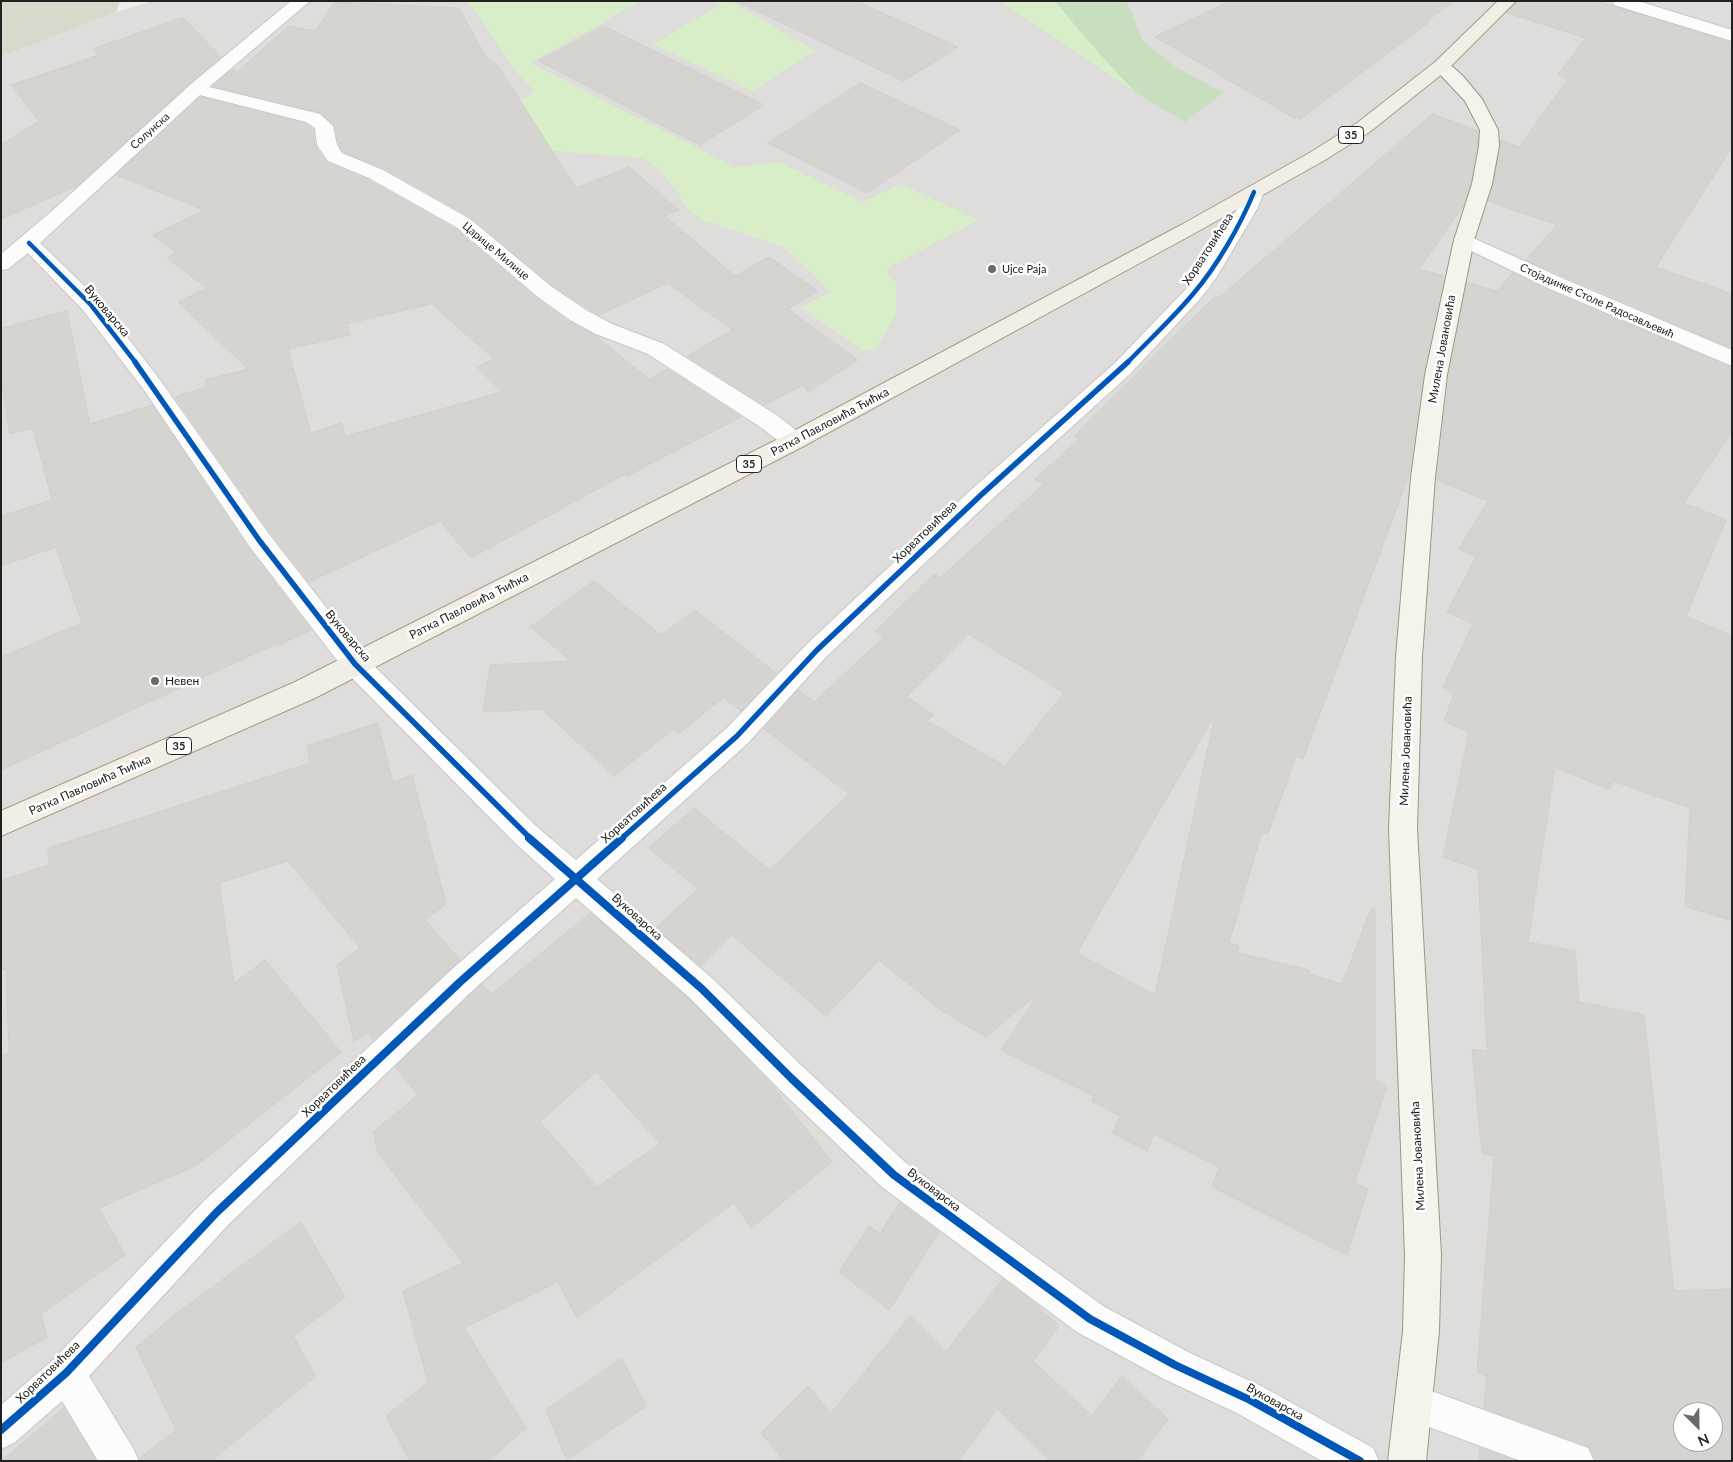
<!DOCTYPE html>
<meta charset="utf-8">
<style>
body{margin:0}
#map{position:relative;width:1733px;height:1462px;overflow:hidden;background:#efeeea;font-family:Lato,sans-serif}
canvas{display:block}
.frame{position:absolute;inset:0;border:2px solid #212121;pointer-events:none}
.north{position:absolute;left:1673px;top:1402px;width:50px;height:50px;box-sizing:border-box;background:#fff;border:1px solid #a6a6a6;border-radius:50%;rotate:157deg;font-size:14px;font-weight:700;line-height:20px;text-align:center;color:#212121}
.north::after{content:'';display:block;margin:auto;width:18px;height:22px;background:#696967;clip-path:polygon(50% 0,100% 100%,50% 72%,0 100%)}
</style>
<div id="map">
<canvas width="1733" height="1462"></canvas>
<div class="frame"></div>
<div class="north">N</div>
</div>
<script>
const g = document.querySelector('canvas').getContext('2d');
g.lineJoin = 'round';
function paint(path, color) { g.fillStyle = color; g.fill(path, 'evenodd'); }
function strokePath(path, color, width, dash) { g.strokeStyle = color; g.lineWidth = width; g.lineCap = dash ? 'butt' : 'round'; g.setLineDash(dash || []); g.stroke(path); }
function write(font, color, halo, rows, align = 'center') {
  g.font = font + ' Lato,sans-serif'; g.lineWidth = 5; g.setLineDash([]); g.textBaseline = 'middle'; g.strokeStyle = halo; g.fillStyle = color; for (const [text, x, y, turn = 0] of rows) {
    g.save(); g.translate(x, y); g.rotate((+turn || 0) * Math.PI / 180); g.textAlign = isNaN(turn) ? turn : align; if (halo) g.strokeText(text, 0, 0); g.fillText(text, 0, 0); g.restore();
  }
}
const residential = new Path2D(`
 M153 1H1732V1461H1V57L116 12ZM1683 1412H1713V1442H1683Z`);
const construction = new Path2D(`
 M1 1H120L116 12 1 57Z`);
const grass = new Path2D(`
 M466 1H641L530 63 735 167 779 162 863 202 901 184 978 220 886 269 896 284V314L877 348 863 351 801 307 831 292 782 246 702 220 688 210 675 188 657 168 642 158 554 151H528L512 109 534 91 512 67 477 13Z
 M712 1H730L815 51 752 91 653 44 720 5Z
 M999 1H1055L1090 43 1135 92Z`);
const forest = new Path2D(`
 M1055 1H1125L1130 8 1142 40 1174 66 1223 93 1185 122 1135 92 1090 43Z`);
const building = new Path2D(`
 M736 1H856L958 47 904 81Z
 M1231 1H1454L1427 21 1429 22 1300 119 1296 117 1294 118 1155 37Z
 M1518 1H1597L1732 43V147L1656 267 1732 294V348L1526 260 1557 225 1488 201 1494 184 1500 140 1519 147 1568 79 1558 75 1586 38 1507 13Z
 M335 2 459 8 486 57 498 66 576 188 629 167 679 210 665 216 735 276 769 257 818 291 788 309 858 360 808 392 803 385 764 405 687 356 732 330 668 283 599 315 553 286 471 217 384 168 343 152 339 144 335 126 321 113 213 86 233 69 237 72 289 26 315 31Z
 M183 18 221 57 189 84 77 186 1 219V145L39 121 11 85 99 55 93 49Z
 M604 26 764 105 700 145 539 61Z
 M861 83 960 130 867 193 768 143Z
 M201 97 305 124 313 129 315 146 327 163 368 180 455 229 537 299 569 322 594 335 649 379 667 369 741 417 627 476 625 474 471 558 440 521 309 582 270 532 175 397 206 387 205 380 248 369 178 302 207 288 167 258 176 253 153 235 204 210 116 175ZM432 304 494 359 477 367 502 392 346 436 341 423 311 433 288 349 350 335 347 324Z
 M1433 114 1478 131 1477 146 1470 184 1463 206 1419 269 1444 276 1423 375 1409 475 1303 759 1296 756 1268 834 1262 832 1229 943 1239 946 1238 953 1310 970 1309 974 1342 984 1371 909H1375V1080L1387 1086 1355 1183 1368 1189 1347 1255 1212 1187 1219 1167 1154 1134 1147 1151 1112 1133 1120 1116 1092 1101 1094 1096 1001 1050 1038 994 986 1037 941 1010 879 960 826 1016 732 935 701 966 656 928 698 889 649 848 694 808 770 870 849 794 764 729 798 690 814 702 884 637 875 632 934 574 940 578 1044 484 1035 479 1079 439 1074 436 1177 333 1215 297 1218 298ZM969 634 1064 693 1005 766 927 721 934 715 907 697ZM1215 715 1155 995 1077 953Z
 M1513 273 1549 291 1732 368V432L1684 503 1726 520 1686 616 1732 636V921L1685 906 1690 808 1613 781 1610 790 1555 767 1528 942 1575 951 1579 1002 1644 1015 1674 1291 1732 1289V1461H1596L1589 1446 1484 1408 1487 1376 1477 1372 1494 1156 1482 1154 1472 1049 1487 1051 1478 869 1443 857 1469 732 1444 721 1454 694 1443 688 1473 624 1447 612 1476 557 1459 549 1488 501 1437 480 1449 375 1467 283 1497 291ZM1683 1412H1713V1442H1683Z
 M67 311 90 424 152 405 248 548 311 630 279 645 278 643 1 770V657L82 623 56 547 1 566V516L52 500 33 428 10 434 1 379V329Z
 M594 581 661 635 695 610 776 673 741 711 723 698 679 733 674 729 614 776 542 709 483 712 490 665 571 661 531 627Z
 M378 723 393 782 412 775 446 904 425 920 460 960 373 1040 367 1032 354 1042 337 965 360 948 288 861 219 883 234 983 265 960 341 1052 197 1165 99 1208 125 1255 41 1314 47 1337 1 1363V1056L9 1052 6 969 1 970V881L49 865 48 848 310 763 307 746Z
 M591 913 690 1000 770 1083 832 1162 751 1228 734 1203 577 1318 558 1282 464 1328 526 1428 488 1461H410L386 1416 428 1382 403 1291 463 1263 378 1153 373 1132 418 1095 395 1067 482 984 491 994ZM596 1072 660 1144 597 1187 540 1122Z
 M900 1203 939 1232 889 1310 839 1272 869 1226 880 1233Z
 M301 1222 345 1297 293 1336 316 1376 211 1461H141L140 1458 176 1430 136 1347 176 1314Z
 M1003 1279 1028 1298 1059 1326 1033 1361 1092 1416 1122 1376 1168 1419 1138 1460 1140 1461H1050L997 1409 958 1461H784L761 1433 808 1386 831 1413 910 1316 946 1351Z
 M622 1359 646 1406 567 1460 546 1410Z
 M64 1408 96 1461H2Z
 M1480 1448 1515 1461H1479Z`);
const street = new Path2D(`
 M291 1H310L209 87 320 114 333 126 337 145 342 153 383 170 470 219 552 287 586 310 612 324 664 344 778 416 802 435 806 441 802 447 794 449 786 447 762 428 648 354 596 334 570 320 538 297 456 227 369 178 328 161 317 145 315 128 306 122 200 95 40 243 99 300 160 380 268 533 364 656 536 826 576 860 727 728 808 643 972 489 1114 364 1186 289 1200 270 1237 209 1247 188 1254 186 1261 188 1264 192 1257 209 1216 278 1200 299 1130 374 990 501 826 657 747 744 597 879 713 979 803 1067 906 1163 1103 1306 1188 1352 1263 1387 1373 1448 1379 1461H1322L1237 1413 1162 1378 1077 1332 882 1187 779 1089 691 999 576 898 471 992 229 1224 89 1376 133 1448 139 1461H98L62 1401 14 1443 1 1449V1405L53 1360 205 1200 449 972 555 879 516 844 346 672 250 547 144 390 83 310 28 253 8 269 1 270V254L52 211 190 85Z
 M1612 1H1638L1732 30V41L1614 5Z
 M1464 234 1564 279 1732 350V366L1550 289 1457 244 1454 240 1457 236Z
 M1415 1385 1588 1448 1594 1461H1521L1402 1417 1396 1404 1402 1391Z`);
const secondary = new Path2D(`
 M1441 61 1447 62 1463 76 1482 99 1498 130 1499 146 1492 184 1474 240 1447 375 1435 477 1422 657 1417 829 1441 1255 1439 1331 1426 1461H1388L1403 1331 1405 1255 1389 829 1396 657 1411 477 1425 375 1454 240 1472 184 1479 146 1480 130 1465 101 1432 66 1435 62Z`);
const primary = new Path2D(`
 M1498 1H1516L1447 70 1371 131 1325 160 1195 233 802 447 315 698 1 836V811L295 682 786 435 1181 225 1311 152 1357 123 1435 62Z`);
const cyclewayFar2 = new Path2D(`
 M29 243 91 305 136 363
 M1127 363C1149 340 1173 318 1193 294 1217 266 1240 226 1254 192`);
const cyclewayFar1 = new Path2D(`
 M135 362 259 540 355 664 531 839
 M621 839 737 736 817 650 981 495 1128 362`);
const cycleway = new Path2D(`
 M529 838 702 989 791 1078 894 1175 1090 1319 1175 1365 1250 1400 1360 1461
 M1 1430 66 1373 217 1212 460 982 622 838`);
const markers = [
 [992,269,5,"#696967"],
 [155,681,5,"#696967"]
];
const farStreetnames = [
 ["Солунска",150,131,-42],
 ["Царице Милице",496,251,40],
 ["Стојадинке Столе Радосављевић",1597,301,24]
];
const shields = [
 [1351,135,25],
 [749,464,25],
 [179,746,25]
];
const shieldNames = [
 ["35",1351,135],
 ["35",749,464],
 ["35",179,746]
];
const farPoinames = [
 ["Ujce Paja",1002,269]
];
const streetNames = [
 ["Хорватовићева",1208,249,-57],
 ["Вуковарска",107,311,50],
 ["Милена Јовановића",1442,349,-80],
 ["Ратка Павловића Ћићка",830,422,-28],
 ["Хорватовићева",925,532,-44],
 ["Ратка Павловића Ћићка",469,606,-27],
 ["Вуковарска",348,636,50],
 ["Милена Јовановића",1406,751,-88],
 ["Ратка Павловића Ћићка",90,785,-24],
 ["Хорватовићева",634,813,-42],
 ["Вуковарска",637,917,42],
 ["Хорватовићева",334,1086,-44],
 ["Милена Јовановића",1418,1156,-93],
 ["Вуковарска",934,1190,37],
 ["Хорватовићева",48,1372,-44],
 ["Вуковарска",1275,1402,29]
];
const poiNames = [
 ["Невен",165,681]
];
paint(residential, '#dedddb');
paint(construction, '#d8d9cb');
paint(grass, '#d8eec8');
paint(forest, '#c7dfbe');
paint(building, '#d6d4d1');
strokePath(building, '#d3d0cb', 1);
strokePath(street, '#c8c8c6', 2);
strokePath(secondary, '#969a80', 2);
strokePath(primary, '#a69e85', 2);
paint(street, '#fdfcfc');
paint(secondary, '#f3f4ec');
paint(primary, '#f2eee6');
strokePath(cyclewayFar2, '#0057b8', 4.5);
strokePath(cyclewayFar1, '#0057b8', 5.5);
strokePath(cycleway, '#0057b8', 8);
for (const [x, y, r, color] of markers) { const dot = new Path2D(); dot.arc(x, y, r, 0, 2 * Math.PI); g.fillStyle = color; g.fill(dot); strokePath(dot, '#fff', 2); }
write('11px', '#212121', '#fff', farStreetnames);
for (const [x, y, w] of shields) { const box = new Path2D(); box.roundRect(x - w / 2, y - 8.5, w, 17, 4); g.fillStyle = '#fff'; g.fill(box); strokePath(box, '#212121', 1); }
write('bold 11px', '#212121', null, shieldNames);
write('11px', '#212121', '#fff', farPoinames, 'left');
write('12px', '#212121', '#fff', streetNames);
write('12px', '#212121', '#fff', poiNames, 'left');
</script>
